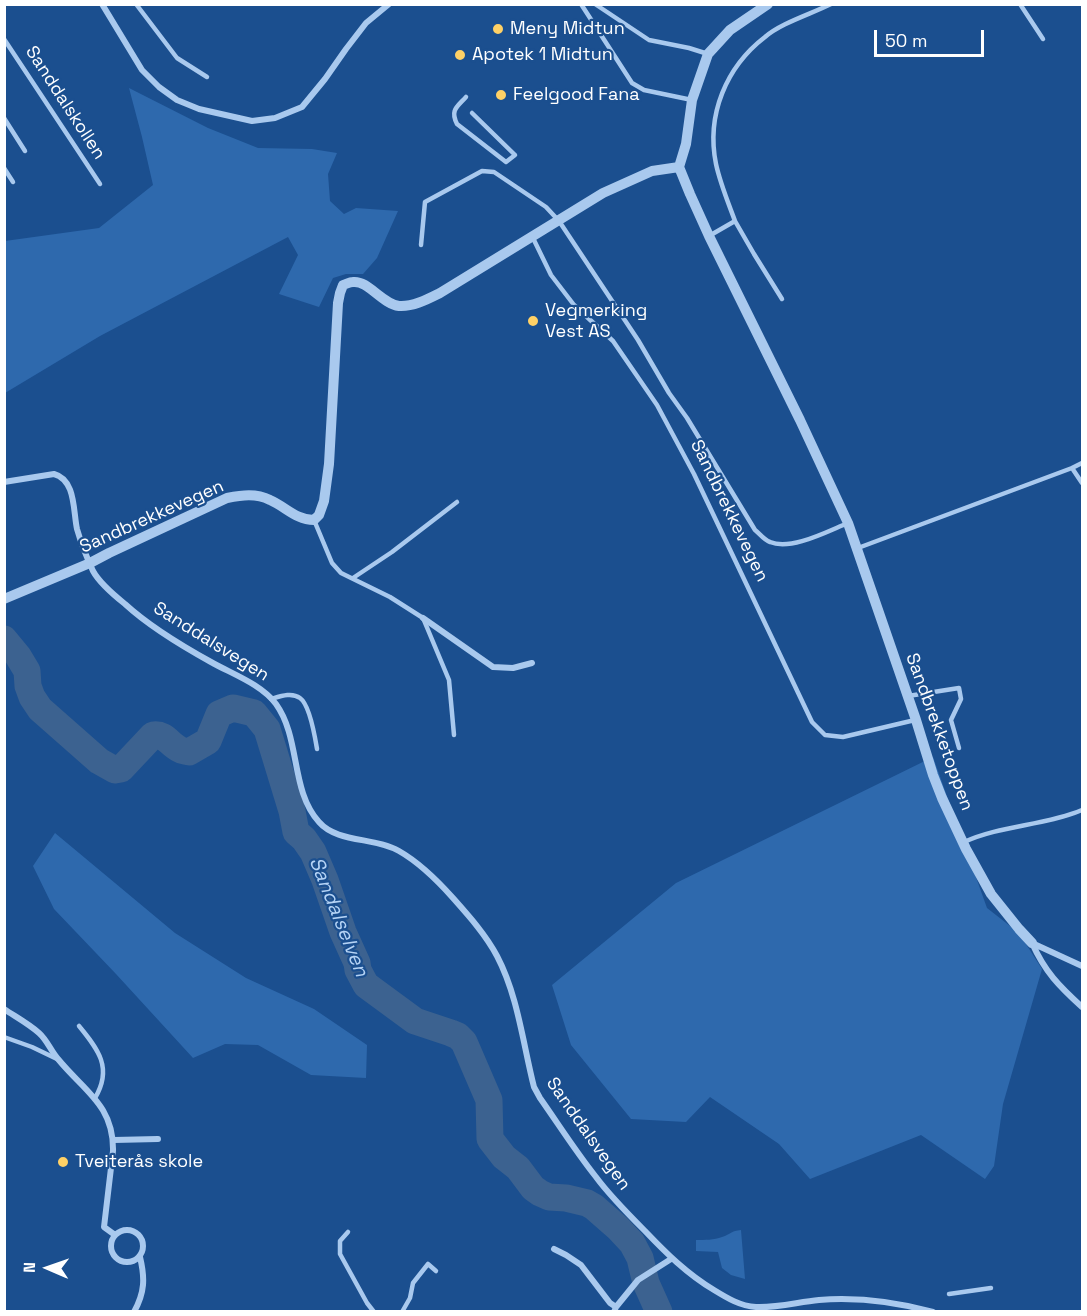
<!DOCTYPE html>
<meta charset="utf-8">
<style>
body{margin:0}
#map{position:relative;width:1087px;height:1316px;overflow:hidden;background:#1b4f8f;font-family:"Space Grotesk",sans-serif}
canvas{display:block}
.frame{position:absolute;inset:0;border:6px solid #fff;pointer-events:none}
.north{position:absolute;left:18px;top:1238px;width:60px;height:60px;-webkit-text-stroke:4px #1b4f8f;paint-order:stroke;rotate:272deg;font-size:16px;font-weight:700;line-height:24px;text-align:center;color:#fff}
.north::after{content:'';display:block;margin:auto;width:21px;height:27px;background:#fff;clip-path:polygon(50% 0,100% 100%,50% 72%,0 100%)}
.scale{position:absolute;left:874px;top:30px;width:110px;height:27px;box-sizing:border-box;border:3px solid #fff;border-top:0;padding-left:8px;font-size:18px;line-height:21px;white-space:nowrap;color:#fff;-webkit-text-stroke:4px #1b4f8f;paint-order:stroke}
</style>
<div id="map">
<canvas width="1087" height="1316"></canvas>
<div class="frame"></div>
<div class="north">N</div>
<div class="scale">50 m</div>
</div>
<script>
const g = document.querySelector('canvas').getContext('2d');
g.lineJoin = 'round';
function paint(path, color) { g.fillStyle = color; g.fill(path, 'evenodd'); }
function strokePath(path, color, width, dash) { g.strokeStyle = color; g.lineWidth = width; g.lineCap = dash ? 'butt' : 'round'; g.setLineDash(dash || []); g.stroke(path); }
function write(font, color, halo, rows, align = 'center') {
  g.font = font + ' "Space Grotesk",sans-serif'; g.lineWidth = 4.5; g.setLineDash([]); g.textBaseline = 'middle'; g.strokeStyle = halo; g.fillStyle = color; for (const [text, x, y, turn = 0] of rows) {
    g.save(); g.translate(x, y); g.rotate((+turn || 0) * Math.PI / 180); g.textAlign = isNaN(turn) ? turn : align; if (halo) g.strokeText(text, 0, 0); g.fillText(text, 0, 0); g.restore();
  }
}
const green = new Path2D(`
 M129 88 208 128 258 148 312 149 337 153 328 174 330 201 344 214 356 208 398 211 377 258 363 274H346L333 278 319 307 279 294 298 255 288 237 100 336 5 393V241L99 228 153 185 142 137Z
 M933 757 987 908 1019 933 1042 969 1003 1104 994 1166 985 1179 921 1135 810 1179 779 1144 710 1097 686 1122 631 1119 571 1045 552 985 676 883Z
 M55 833 175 933 246 978 314 1009 367 1045 366 1078 311 1075 258 1045 225 1044 193 1058 116 974 54 909 33 866Z
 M741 1230 745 1279 731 1275 722 1268 718 1252 696 1251V1240C705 1240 714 1240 722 1237 731 1234 731 1231 741 1230Z`);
const river = new Path2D(`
 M4 639 18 656 27 671 28 686 32 697 40 709 99 761 115 770 121 769 153 735C165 733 169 744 179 749 182 751 185 751 189 752L208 741 219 714 233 708 254 713 267 729 292 811 296 832 304 839 313 852 325 880 343 932 357 963 358 970 366 985 415 1021 451 1033 458 1036 464 1042 489 1100 490 1139 504 1157 518 1168 533 1188 540 1193 549 1197 566 1198 587 1203 594 1207 618 1228 632 1243 640 1258 646 1283 659 1312`);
const service = new Path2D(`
 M136 4 177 58 207 77
 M581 4 632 83 644 90 692 100
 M595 4 649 40 689 48 708 54
 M1020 4 1043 39
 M4 39 100 184
 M466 97C457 107 450 110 457 124L506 162 515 155 472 113
 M4 118 25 151
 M4 168 13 182
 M735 221C728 202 720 183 716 164 706 115 726 67 765 37 781 23 811 14 831 4
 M532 236 551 275 574 305 613 341 657 405 694 474 812 722 825 735 843 737 915 720
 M709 236 735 221 754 254 782 299
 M421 245 425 202 482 171 494 172 546 207 559 221 638 340 669 393 687 418 755 530C760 534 764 540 770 542 791 551 828 531 848 523
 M1072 468 1082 463
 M314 520 332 563 341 573 390 597 423 618 449 680 454 735
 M858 548 1072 468 1082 483
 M353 578 392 552 457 502
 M908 696 959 688 961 699 951 720 959 748
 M271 699C281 696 292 692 300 698 310 705 315 737 317 749
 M964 842C1001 825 1044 826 1082 810
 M79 1026C98 1049 113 1068 95 1098
 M4 1037 32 1047 57 1059
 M348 1232 340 1241V1254L367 1303 374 1312
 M949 1294 991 1288
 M402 1312 410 1298 413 1283 428 1264 436 1271`);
const minor = new Path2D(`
 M102 4 142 70 159 87 177 100 199 109 252 121 275 118 302 107 325 79 346 49 366 23 389 4
 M4 482 54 474C76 480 73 511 77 529 81 543 87 558 93 571 99 582 115 596 125 604 150 627 182 646 211 662 232 674 261 684 276 704 301 739 290 790 319 822 337 843 375 837 399 851 420 863 437 880 453 898 469 916 486 935 497 956 518 996 523 1044 534 1087L540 1098C559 1125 576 1152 596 1177 610 1196 628 1214 645 1231 666 1253 687 1274 714 1290 727 1298 740 1306 756 1307 777 1308 798 1302 819 1300 857 1297 896 1302 933 1312
 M423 618 493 667 513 668 532 663
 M1032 943C1045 972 1059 986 1082 1007
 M1032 943 1082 966
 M4 1009C16 1017 29 1024 39 1033 47 1040 51 1051 58 1059 84 1091 114 1105 113 1151L104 1227 115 1235
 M114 1140 158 1139
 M111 1246a16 16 0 1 1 32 0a16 16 0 1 1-32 0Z
 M554 1249 566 1255 581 1265 610 1303 616 1307
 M134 1312C145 1292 145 1278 140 1257
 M614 1312 616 1307 638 1280 671 1259`);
const tertiary = new Path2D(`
 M679 167 690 194 709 236 800 420 848 523 916 720 933 775 942 798 966 849 991 894 1019 929 1032 943
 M4 599 90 563 109 553 227 498C242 495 256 493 270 500 286 507 296 520 314 520L319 515 324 501 329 464 338 303 340 293 343 285C347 284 349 282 353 282 368 280 382 304 399 306 413 307 428 299 440 293L603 193 652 171 679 167 686 144 692 100 708 54 730 30 768 4`);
const markers = [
 [498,29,6,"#ffd166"],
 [460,55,6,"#ffd166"],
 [501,95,6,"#ffd166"],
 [533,321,6,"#ffd166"],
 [63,1162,6,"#ffd166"]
];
const poiNames = [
 ["Meny Midtun",510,29],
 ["Apotek 1 Midtun",472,55],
 ["Feelgood Fana",513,95],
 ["Vegmerking",545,311],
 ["Vest AS",545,332],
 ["Tveiterås skole",75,1162]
];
const streetNames = [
 ["Sanddalskollen",65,103,57],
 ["Sandbrekkevegen",729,511,64],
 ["Sandbrekkevegen",152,517,-24],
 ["Sanddalsvegen",211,642,32],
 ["Sandbrekketoppen",939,732,70],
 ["Sanddalsvegen",588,1134,55]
];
const waterNames = [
 ["Sandalselven",338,917,68]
];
paint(green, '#2e69ad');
strokePath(river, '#3c6290', 27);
strokePath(service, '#a9c9ee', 4.5);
strokePath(minor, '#a9c9ee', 6);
strokePath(tertiary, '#a9c9ee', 10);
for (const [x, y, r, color] of markers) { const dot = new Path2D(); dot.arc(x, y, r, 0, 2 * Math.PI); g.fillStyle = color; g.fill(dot); strokePath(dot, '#1b4f8f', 2); }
write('18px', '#fff', '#1b4f8f', poiNames, 'left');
write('18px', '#fff', '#1b4f8f', streetNames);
write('italic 20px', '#b5d3f5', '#1b4f8f', waterNames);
</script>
